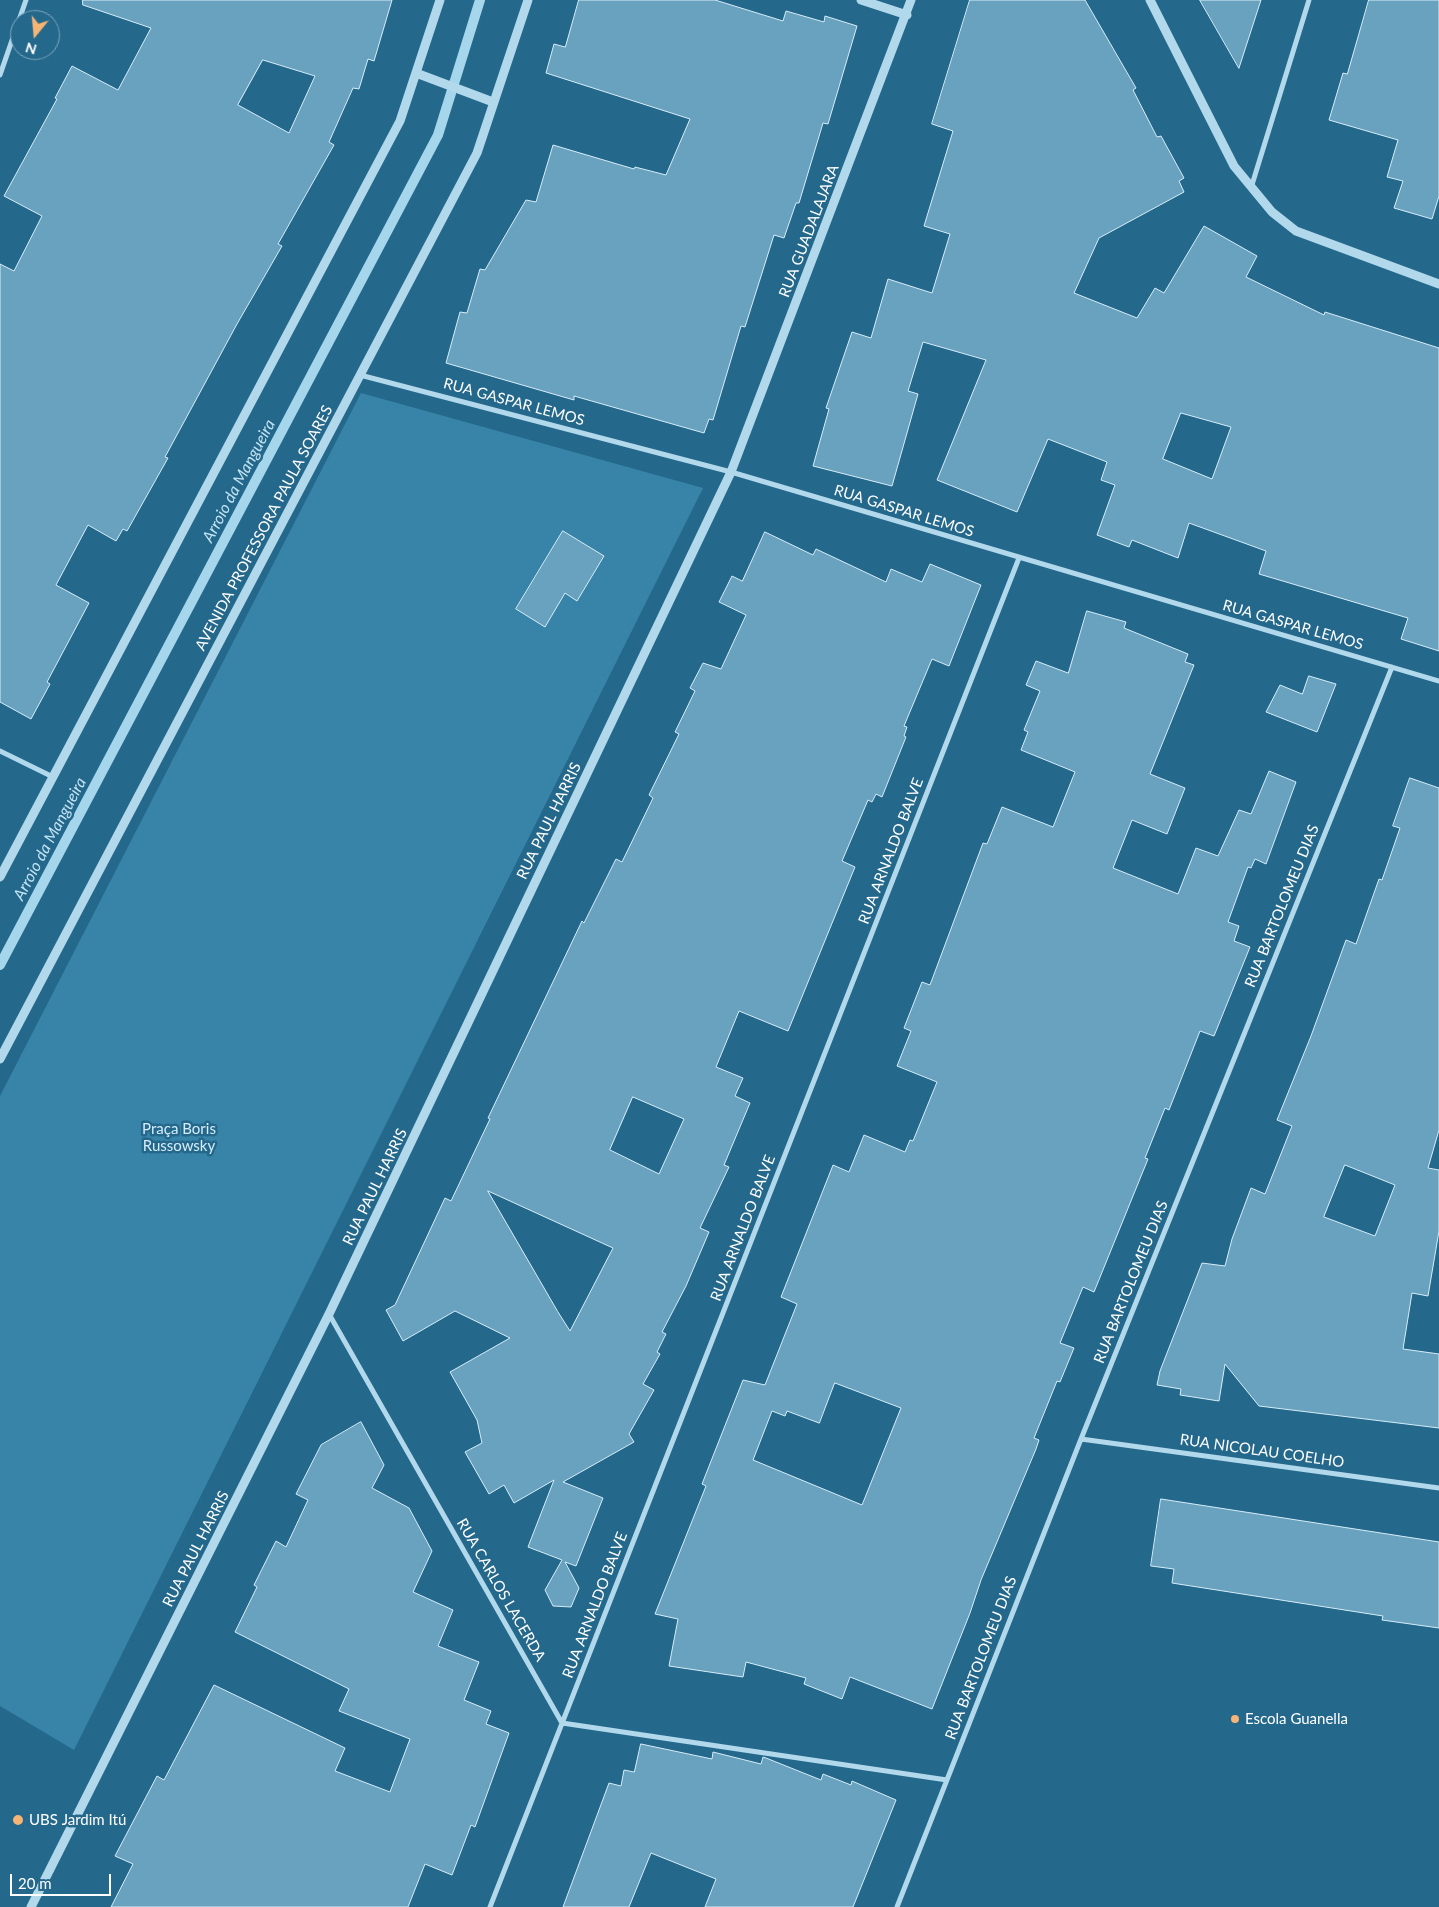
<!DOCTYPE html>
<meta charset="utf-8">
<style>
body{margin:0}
#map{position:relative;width:1439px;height:1907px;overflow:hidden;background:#24688c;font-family:Lato,sans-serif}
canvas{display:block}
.north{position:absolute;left:10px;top:10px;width:50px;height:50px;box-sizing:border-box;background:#24688c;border:1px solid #7ca4ba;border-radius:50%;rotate:197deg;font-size:14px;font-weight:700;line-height:20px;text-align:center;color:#fff}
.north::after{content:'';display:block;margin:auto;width:18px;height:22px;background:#f6b475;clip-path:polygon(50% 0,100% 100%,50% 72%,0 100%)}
.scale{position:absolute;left:10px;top:1874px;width:101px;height:22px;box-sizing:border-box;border:2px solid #fff;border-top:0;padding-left:6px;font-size:15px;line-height:18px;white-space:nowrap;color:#fff;-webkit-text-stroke:4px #24688c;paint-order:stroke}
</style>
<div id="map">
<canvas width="1439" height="1907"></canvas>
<div class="north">N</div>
<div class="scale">20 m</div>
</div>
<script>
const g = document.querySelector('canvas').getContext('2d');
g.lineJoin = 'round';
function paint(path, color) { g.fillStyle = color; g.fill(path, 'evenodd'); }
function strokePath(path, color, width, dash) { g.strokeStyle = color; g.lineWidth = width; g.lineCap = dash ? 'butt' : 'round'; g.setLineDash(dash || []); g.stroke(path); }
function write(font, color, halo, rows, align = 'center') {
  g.font = font + ' Lato,sans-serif'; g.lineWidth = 5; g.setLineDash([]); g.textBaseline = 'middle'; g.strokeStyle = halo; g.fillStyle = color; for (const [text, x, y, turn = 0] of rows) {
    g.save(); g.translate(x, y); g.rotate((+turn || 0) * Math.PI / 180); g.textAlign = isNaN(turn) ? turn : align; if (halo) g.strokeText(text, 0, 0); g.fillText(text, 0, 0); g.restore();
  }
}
const green = new Path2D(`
 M361 393 703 488 74 1750 0 1706V1096Z`);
const stream = new Path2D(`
 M0 965 438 135 480 0`);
const building = new Path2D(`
 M83 0H392L374 61 368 59 359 89 353 88 329 142 334 145 278 244 282 246 237 324 165 457 168 458 127 531 123 529 116 541 88 525 56 585 89 603 47 682 50 684 31 719 0 702V264L14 271 42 216 4 196 57 99 55 98 72 66 118 90 151 28 83 5ZM263 60 315 76 289 133 238 105Z
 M579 0H715L783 21 786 11 824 22 825 16 857 26 828 124 823 123 799 203H796L784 238 774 235 745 327 741 326 713 420 709 419 704 433 574 396V400L446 363 460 312 467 313 480 269 485 270 526 200 536 202 553 145 634 169 635 167 666 175 690 119 546 73 554 44 565 47Z
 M970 0H1085L1136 88 1133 90 1157 137 1161 136 1184 178 1179 181 1184 192 1099 238 1074 293 1137 318 1155 288 1164 293 1204 226 1257 256 1246 277 1324 315 1325 312 1439 348V651L1401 639 1408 618 1259 574 1266 551 1189 523 1178 558 1132 540 1129 547 1097 535 1115 485 1101 480 1107 462 1048 439 1017 512 937 480 986 360 923 342 908 391 918 394 892 486 813 466 829 409 826 408 852 332 871 338 888 279 932 293 950 234 924 226 953 131 932 124ZM1181 413 1231 427 1212 479 1163 459Z
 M1200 0H1261L1239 68Z
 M1369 0H1439V196L1432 219 1394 208 1403 181 1387 177 1398 140 1329 120 1343 73 1347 74Z
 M563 531 604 556 577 601 565 593 545 627 516 609Z
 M765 532 813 555 816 549 886 582 891 569 922 582 930 564 981 585 949 666 932 659 904 726 907 727 904 736 906 737 882 797 876 794 872 802 868 800 842 861 855 867 788 1031 739 1011 716 1067 743 1078 735 1096 750 1103 724 1165 729 1167 700 1228 709 1232 686 1286 662 1332 666 1334 657 1352 660 1354 643 1384 654 1390 629 1434 634 1442 563 1482 603 1498 576 1566 565 1562 579 1588 571 1607 553 1606 545 1590 562 1560 528 1547 554 1480 514 1503 504 1485 489 1494 465 1452 482 1443 477 1420 450 1372 510 1338 455 1311 403 1341 386 1310 395 1305 445 1198 451 1201 490 1119 488 1118 582 921 584 923 616 859 622 862 653 798 649 795 679 734 675 732 695 691 690 688 703 663 721 669 746 615 719 602 732 576 742 581ZM633 1097 684 1119 659 1174 610 1150ZM488 1191 613 1248 570 1331 558 1312Z
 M1087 611 1126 622 1124 628 1188 654 1185 662 1194 665 1150 774 1185 788 1167 834 1132 820 1113 868 1178 894 1196 848 1218 856 1239 810 1251 814 1269 771 1296 782 1266 864 1255 859 1251 868 1248 867 1228 922 1239 926 1234 941 1250 947 1214 1036 1200 1031 1169 1110 1165 1108 1145 1158 1148 1159 1094 1292 1083 1287 1060 1343 1074 1348 1060 1382 1057 1381 1034 1438 1039 1440 1036 1449 981 1580 970 1613 932 1709 850 1677 842 1699 804 1684 806 1678 746 1662 743 1677 669 1666 678 1619 655 1614 706 1486 702 1484 743 1380 765 1385 797 1304 781 1297 833 1165 849 1172 864 1135 905 1152 910 1140 913 1141 937 1082 897 1066 911 1031 904 1028 922 982 930 985 983 843 987 844 1002 807 1053 827 1075 772 1021 750 1028 732 1024 730 1040 691 1026 685 1036 661 1068 673ZM835 1383 901 1408 862 1505 753 1460 772 1411 785 1416 787 1411 819 1423Z
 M1309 676 1336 684 1317 732 1266 712 1280 685 1302 694Z
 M1410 778 1439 788V1130L1428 1168 1439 1170V1231L1428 1296 1412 1293 1403 1349 1439 1354V1428L1259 1406 1225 1364 1219 1401 1180 1395 1181 1389 1157 1385 1160 1371 1202 1263 1225 1266 1232 1239 1251 1188 1265 1194 1292 1126 1277 1120 1311 1036 1346 940 1356 944 1379 879 1382 880 1400 828 1393 826ZM1345 1165 1395 1185 1375 1236 1324 1217Z
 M361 1422 384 1465 372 1488 409 1508 432 1551 413 1592 453 1610 438 1646 479 1662 464 1700 491 1711 486 1724 509 1733 475 1827 471 1825 452 1875 425 1864 408 1907H111L133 1864 115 1856 157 1776 164 1780 214 1685 345 1748 335 1771 390 1792 410 1739 339 1711 349 1689 235 1632 257 1587 254 1585 276 1541 286 1547 308 1500 296 1494 321 1445Z
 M1161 1499 1439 1542V1628L1382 1620 1383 1616 1172 1583 1174 1569 1151 1566Z
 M641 1744 712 1759 713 1752 761 1764 763 1757 766 1758 821 1780 823 1774 851 1785 852 1781 896 1800 853 1907H705L716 1879 651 1853 629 1907H563L609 1783 621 1786 624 1770 634 1772Z`);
const minor = new Path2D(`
 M0 75 26 0
 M1251 188 1309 0
 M360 375 731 472 1439 681
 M0 751 53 777
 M329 1314 562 1723 947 1780
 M1081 1439 1439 1488
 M490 1907 1019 558
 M897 1907 1081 1439 1392 667`);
const tertiary = new Path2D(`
 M861 0 907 15
 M1150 0 1234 166 1272 212 1296 231 1439 284
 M416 73 493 102
 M0 877 400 121 440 0
 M0 1059 477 153 528 0
 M31 1907 329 1314 731 472 911 0`);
const markers = [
 [1235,1719,5,"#f6b475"],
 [18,1820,6,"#f6b475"]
];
const streetNames = [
 ["RUA GUADALAJARA",809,231,-69],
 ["RUA GASPAR LEMOS",514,402,15],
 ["RUA GASPAR LEMOS",904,511,17],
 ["AVENIDA PROFESSORA PAULA SOARES",264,528,-62],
 ["RUA GASPAR LEMOS",1293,625,16],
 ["RUA PAUL HARRIS",549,821,-64],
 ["RUA ARNALDO BALVE",891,851,-69],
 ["RUA BARTOLOMEU DIAS",1282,906,-68],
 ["RUA PAUL HARRIS",375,1187,-64],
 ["RUA ARNALDO BALVE",743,1228,-69],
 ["RUA BARTOLOMEU DIAS",1131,1282,-68],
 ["RUA NICOLAU COELHO",1262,1451,8],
 ["RUA PAUL HARRIS",196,1549,-63],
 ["RUA CARLOS LACERDA",501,1590,60],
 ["RUA ARNALDO BALVE",595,1605,-69],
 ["RUA BARTOLOMEU DIAS",981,1658,-69]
];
const parkNames = [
 ["Praça Boris",179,1129],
 ["Russowsky",179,1146]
];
const poiNames = [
 ["Escola Guanella",1245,1719],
 ["UBS Jardim Itú",29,1820]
];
const waterNames = [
 ["Arroio da Mangueira",239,481,-62],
 ["Arroio da Mangueira",50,839,-62]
];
paint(green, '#3884a9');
strokePath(stream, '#a6d6ec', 10);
paint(building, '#69a2bf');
strokePath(building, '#d6edf8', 1);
strokePath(minor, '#b2d8eb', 5);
strokePath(tertiary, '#b2d8eb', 9);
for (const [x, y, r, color] of markers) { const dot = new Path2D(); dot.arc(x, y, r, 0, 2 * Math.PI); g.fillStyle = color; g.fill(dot); strokePath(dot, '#24688c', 2); }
write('15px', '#fff', '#24688c', streetNames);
write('15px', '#d6edf8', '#24688c', parkNames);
write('15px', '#fff', '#24688c', poiNames, 'left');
write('italic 16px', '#c4e4f3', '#24688c', waterNames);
</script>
